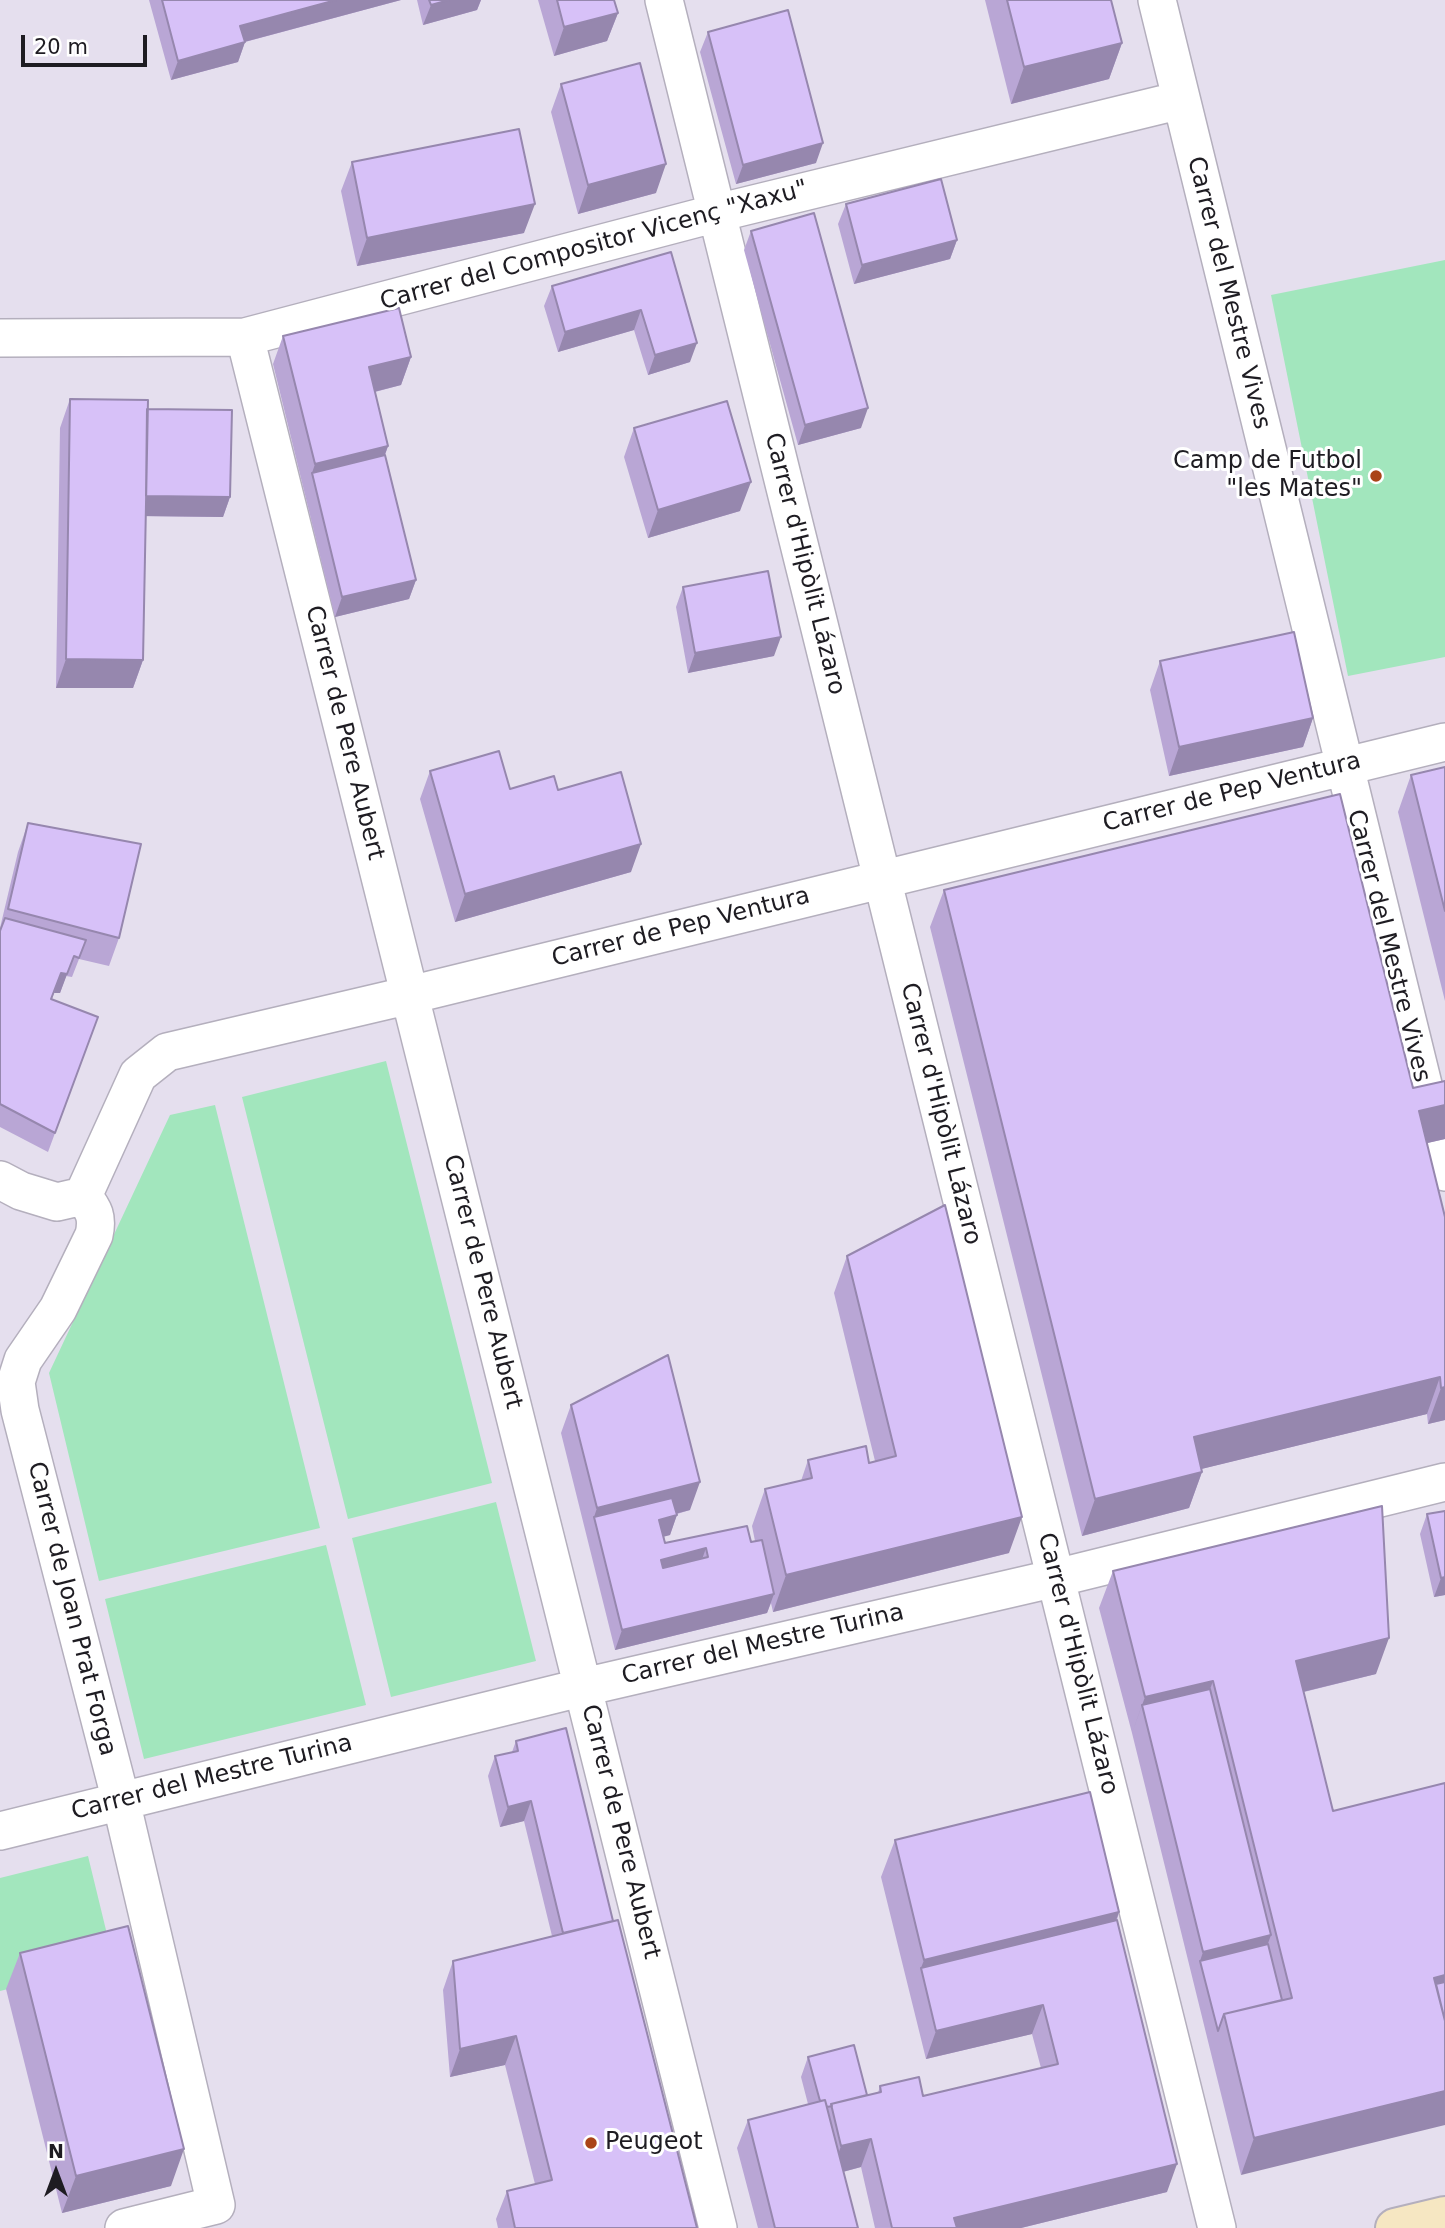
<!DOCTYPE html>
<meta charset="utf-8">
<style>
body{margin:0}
#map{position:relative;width:1445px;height:2228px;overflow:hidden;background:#e5dfee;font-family:"DejaVu Sans",sans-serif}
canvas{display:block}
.north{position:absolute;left:21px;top:2137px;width:70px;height:70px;-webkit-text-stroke:5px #fff;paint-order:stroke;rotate:0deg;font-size:19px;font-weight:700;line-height:28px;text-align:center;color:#1e1c22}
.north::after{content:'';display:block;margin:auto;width:24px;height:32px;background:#1e1c22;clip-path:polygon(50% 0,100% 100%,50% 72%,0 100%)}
.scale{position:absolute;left:21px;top:35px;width:126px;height:32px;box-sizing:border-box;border:4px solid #1e1c22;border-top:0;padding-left:9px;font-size:21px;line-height:24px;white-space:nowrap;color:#1e1c22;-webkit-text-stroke:5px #fff;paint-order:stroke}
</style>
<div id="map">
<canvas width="1445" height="2228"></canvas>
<div class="north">N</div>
<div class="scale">20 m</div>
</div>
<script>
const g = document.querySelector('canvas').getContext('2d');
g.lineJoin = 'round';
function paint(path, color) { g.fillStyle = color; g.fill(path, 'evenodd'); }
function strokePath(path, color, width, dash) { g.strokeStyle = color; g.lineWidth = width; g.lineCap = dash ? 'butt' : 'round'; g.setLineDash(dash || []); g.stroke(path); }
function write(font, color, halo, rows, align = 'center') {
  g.font = font + ' "DejaVu Sans",sans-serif'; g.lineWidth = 6; g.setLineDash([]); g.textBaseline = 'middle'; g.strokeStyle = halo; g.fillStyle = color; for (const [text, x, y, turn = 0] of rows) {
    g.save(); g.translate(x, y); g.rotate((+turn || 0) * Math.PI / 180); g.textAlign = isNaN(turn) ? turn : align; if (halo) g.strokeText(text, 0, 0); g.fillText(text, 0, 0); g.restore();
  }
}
const green = new Path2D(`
 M1445 260V657L1348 676 1271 295Z
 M386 1061 492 1483 348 1519 242 1097Z
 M215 1105 320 1528 99 1581 49 1373 170 1115Z
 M496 1502 536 1661 391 1697 352 1538Z
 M326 1545 366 1705 144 1759 105 1599Z
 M88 1856 114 1963 0 1991V1878Z`);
const street = new Path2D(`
 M664 0 1217 2228
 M1157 0 1431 1117
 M245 337 718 2228
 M0 338 245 337 717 213 1181 100
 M1437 1141 1445 1172
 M0 1180 21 1191 57 1202 83 1196 138 1075 167 1052 410 995 1445 742
 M83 1196C94 1210 98 1217 94 1235L58 1309 23 1360 16 1382 20 1410 121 1801 216 2205 124 2228
 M0 1831 584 1687 1056 1578 1445 1482`);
const secondary = new Path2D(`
 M1395 2228 1445 2216`);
const wall = new Path2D(`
 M149 0H401L245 42 238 62 171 80Z
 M417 0H481L477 10 423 25Z
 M538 0H614L618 13 607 41 554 56Z
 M985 0H1111L1122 43 1109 79 1011 104Z
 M708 32 816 163 736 184 700 52Z
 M561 84 656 193 578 214 551 112Z
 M352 162 524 233 357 266 341 191Z
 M846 204 957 240 950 259 854 284 838 224Z
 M751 231 861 428 798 445 744 250Z
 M671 252 690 362 648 375 634 330 558 352 544 306 552 286Z
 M283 336 411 357 401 385 375 392 388 446 385 455 416 580 409 599 335 617 273 364Z
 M70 399 147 409 230 497 223 517 146 516 143 660 133 688H56L60 428Z
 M634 428 740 511 648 538 624 457Z
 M683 587 774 656 688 673 676 607Z
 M1160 661 1313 718 1303 747 1169 776 1150 690Z
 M1445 767V1001L1398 812 1411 775Z
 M430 771 510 789 558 790 631 872 455 922 420 799Z
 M28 823 119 938 109 966 79 959 72 977 66 976 60 993H54L52 999 98 1017 48 1152 0 1127V928L18 852Z
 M944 890 1413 1088 1445 1081V1139L1427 1143 1445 1217V1420L1428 1424 1427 1414 1201 1469 1202 1472 1189 1508 1082 1536 930 927Z
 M847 1256 1009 1553 773 1612 771 1603 767 1613 615 1650 561 1433 571 1405 690 1510 677 1514 670 1535 664 1536 665 1543 755 1541 752 1526 765 1489 801 1481 808 1460 869 1463 875 1461 834 1293Z
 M1427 1514 1445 1595 1434 1597 1420 1534Z
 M1113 1571 1376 1674 1304 1692 1333 1811 1445 1783 1241 2175 1132 1733 1099 1608Z
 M516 1741 613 1921 697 2228H498L496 2219 507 2191 535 2184 505 2065 450 2077 443 1990 453 1961 552 1936 524 1821 500 1827 488 1776 495 1756 512 1752Z
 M895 1840 1119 1912 1117 1920 1167 2192 1021 2228H875L861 2167 843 2172 858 2228H758L737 2148 748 2120 808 2104 801 2077 808 2057 867 2095 878 2093 880 2086 923 2096 1041 2068 1032 2034 926 2059 881 1877Z
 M20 1953 171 2186 62 2213 6 1989Z`);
const shadedWall = new Path2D(`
 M336 0H401L233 45 240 26Z
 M449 0H481L477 10 423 25 431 5Z
 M618 13 607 41 554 56 564 27Z
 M245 42 238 62 171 80 178 61Z
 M1122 43 1109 79 1011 104 1024 67Z
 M823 143 816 163 736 184 743 165Z
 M666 164 656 193 578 214 588 185Z
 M535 204 524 233 357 266 367 238Z
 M957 240 950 259 854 284 862 265Z
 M641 310 634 330 558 352 565 332Z
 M697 343 690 362 648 375 655 355Z
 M411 357 401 385 358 396 369 367Z
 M868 408 861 428 798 445 805 425Z
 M388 446 378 474 312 473 315 464Z
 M751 482 740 511 648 538 658 510Z
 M143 496 230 497 223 517 136 516Z
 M416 580 409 599 335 617 342 597Z
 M781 637 774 656 688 673 695 653Z
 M66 659 143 660 133 688H56Z
 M1313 718 1303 747 1169 776 1179 747Z
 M641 844 631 872 455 922 465 894Z
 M74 956 60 993H54L61 973Z
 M1445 1105V1139L1406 1148 1419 1111Z
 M1440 1377 1427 1414 1181 1474 1194 1437Z
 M1445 1387V1420L1428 1424 1441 1388Z
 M1202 1472 1189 1508 1082 1536 1095 1499Z
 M700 1482 690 1510 598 1534 594 1517 597 1508Z
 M677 1515 670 1535 652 1540 659 1520Z
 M1022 1517 1009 1553 773 1612 786 1575Z
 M706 1548 699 1568 654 1580 661 1560Z
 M1445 1577V1595L1434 1597 1441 1578Z
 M774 1594 767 1613 615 1650 622 1630Z
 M1389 1638 1376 1674 1282 1697 1296 1661Z
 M1213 1681 1200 1717 1142 1705 1132 1733 1145 1697Z
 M531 1801 524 1821 500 1827 508 1807Z
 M1119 1912 1106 1949 921 1968 924 1960Z
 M1271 1935 1261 1963 1200 1961 1203 1952Z
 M1445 1975V2008L1421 2014 1434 1978Z
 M1043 2005 1032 2034 926 2059 936 2031Z
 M516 2036 505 2065 450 2077 460 2049Z
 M1445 2091V2125L1241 2175 1254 2138Z
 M871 2139 861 2167 831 2175 841 2146Z
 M184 2149 171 2186 62 2213 76 2176Z
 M1177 2164 1167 2192 1021 2228H951L954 2218Z`);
const building = new Path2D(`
 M162 0H336L240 26 245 42 178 61Z
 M429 0H449L431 5Z
 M557 0H614L618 13 564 27Z
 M1007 0H1111L1122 43 1024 67Z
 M788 10 823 143 743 165 708 32Z
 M640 63 666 164 588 185 561 84Z
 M519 129 535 204 367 238 352 162Z
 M941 179 957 240 862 265 846 204Z
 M814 213 868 408 805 425 751 231Z
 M671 252 697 343 655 355 641 310 565 332 552 286Z
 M399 308 411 357 369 367 388 446 315 464 283 336Z
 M70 399 148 400 143 660 66 659Z
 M727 401 751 482 658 510 634 428Z
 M147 409 232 410 230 497 146 496Z
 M385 455 416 580 342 597 312 473Z
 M768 571 781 637 695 653 683 587Z
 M1294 632 1313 718 1179 747 1160 661Z
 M499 751 510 789 554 776 558 790 621 772 641 844 465 894 430 771Z
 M1445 767V911L1411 775Z
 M1340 794 1413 1088 1445 1081V1105L1419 1111 1445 1217V1387L1441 1388 1440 1377 1194 1437 1202 1472 1095 1499 944 890Z
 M28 823 141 844 119 938 8 909Z
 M5 918 86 940 79 958 74 956 67 974 61 973 51 999 98 1017 55 1133 0 1104V931Z
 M945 1205 1022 1517 786 1575 765 1489 812 1478 808 1460 866 1446 869 1463 896 1456 847 1256Z
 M668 1355 700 1482 597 1508 571 1405Z
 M672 1498 677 1515 659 1520 665 1543 747 1526 751 1542 762 1540 774 1594 622 1630 594 1517ZM706 1548 708 1557 663 1568 661 1560Z
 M1382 1506 1389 1638 1296 1661 1333 1811 1445 1783V1975L1434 1978 1445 2021V2091L1254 2138 1224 2014 1292 1998 1213 1681 1145 1697 1113 1571Z
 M1445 1511V1577L1441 1578 1427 1514Z
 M1210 1689 1271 1935 1203 1952 1142 1705Z
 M566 1728 613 1921 563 1933 531 1801 508 1807 495 1756 518 1751 516 1741Z
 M1090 1792 1119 1912 924 1960 895 1840Z
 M618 1920 697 2228H515L507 2191 552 2180 516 2036 460 2049 453 1961Z
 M1117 1920 1177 2164 954 2218 957 2228H892L871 2139 841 2146 831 2104 881 2092 880 2086 919 2077 923 2096 1058 2064 1043 2005 936 2031 921 1968Z
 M128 1926 184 2149 76 2176 20 1953Z
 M1268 1944 1282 2000 1224 2014 1218 2031 1200 1961Z
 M1445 1982V2021L1436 1984Z
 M854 2045 867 2095 831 2104 832 2106 827 2107 825 2100 820 2101 808 2057Z
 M825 2100 858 2228H775L748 2120Z`);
const markers = [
 [1376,476,7,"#aa4418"],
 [591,2143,7,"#aa4418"]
];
const streetNames = [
 ["Carrer del Compositor Vicenç \"Xaxu\"",594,246,-15],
 ["Carrer del Mestre Vives",1228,293,76],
 ["Carrer d'Hipòlit Lázaro",804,564,76],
 ["Carrer de Pere Aubert",344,733,76],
 ["Carrer de Pep Ventura",1232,793,-14],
 ["Carrer de Pep Ventura",681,928,-14],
 ["Carrer del Mestre Vives",1388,946,76],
 ["Carrer d'Hipòlit Lázaro",940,1114,76],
 ["Carrer de Pere Aubert",482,1282,76],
 ["Carrer de Joan Prat Forga",71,1609,76],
 ["Carrer del Mestre Turina",763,1645,-13],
 ["Carrer d'Hipòlit Lázaro",1077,1664,76],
 ["Carrer del Mestre Turina",212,1778,-14],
 ["Carrer de Pere Aubert",620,1832,76]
];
const poiNames = [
 ["Camp de Futbol",1362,462],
 ["\"les Mates\"",1362,490],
 ["Peugeot",605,2143,"left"]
];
paint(green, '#a2e6bd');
strokePath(street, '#b4afbd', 40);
strokePath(secondary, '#b4afbd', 42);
strokePath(street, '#fff', 37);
strokePath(secondary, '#f6e7c2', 38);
paint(wall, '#b9a6d5');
paint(shadedWall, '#9687ae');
paint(building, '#d7c1f8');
strokePath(building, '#9687ae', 2);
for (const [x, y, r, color] of markers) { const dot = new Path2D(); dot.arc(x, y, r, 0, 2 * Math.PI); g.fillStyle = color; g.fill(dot); strokePath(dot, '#fff', 2.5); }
write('24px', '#1e1c22', '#fff', streetNames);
write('24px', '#1e1c22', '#fff', poiNames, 'right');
</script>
